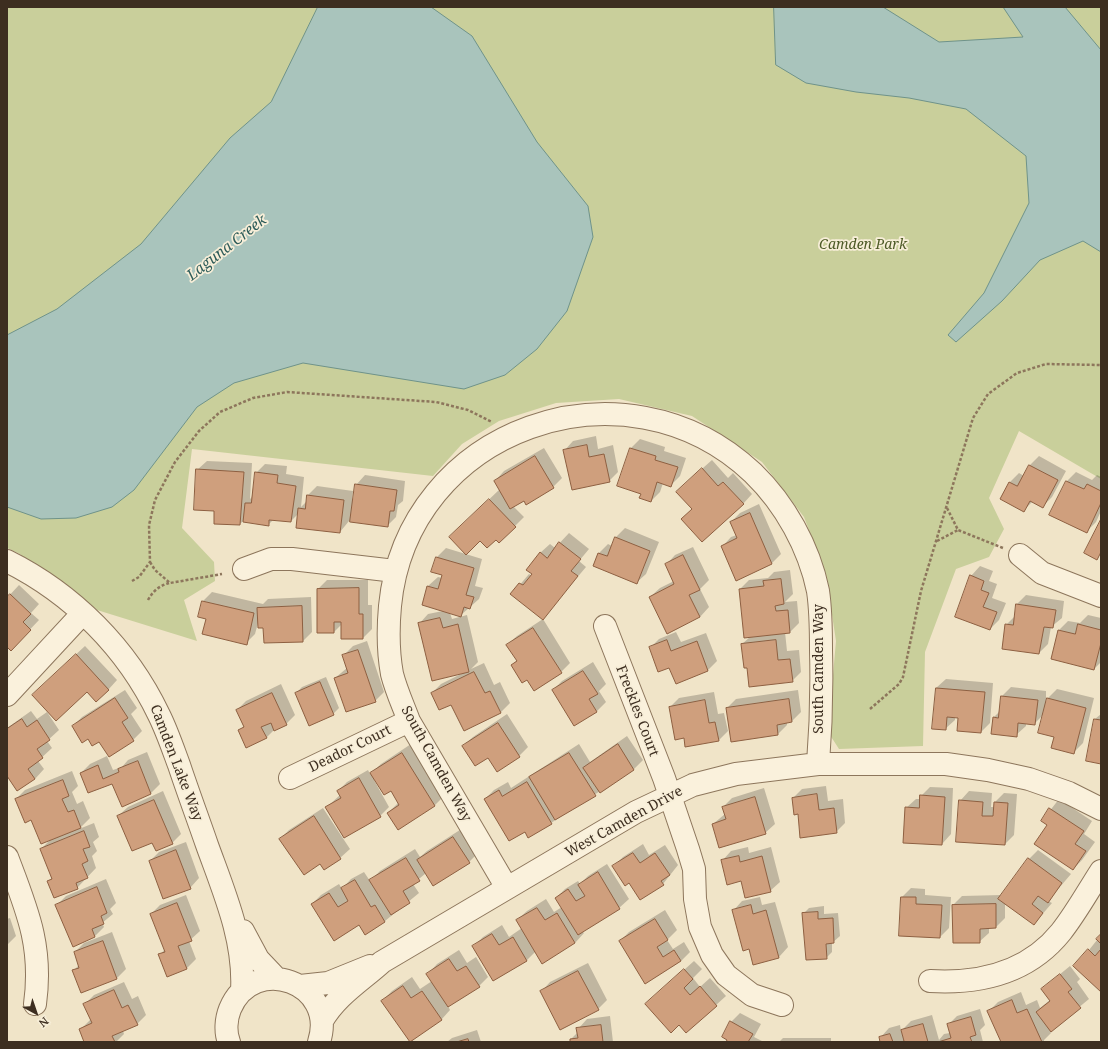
<!DOCTYPE html>
<style>
body{margin:0}
#map{position:relative;width:1108px;height:1049px;overflow:hidden;background:#f0e4c8;font-family:"Noto Serif",serif}
canvas{display:block}
.frame{position:absolute;inset:0;border:8px solid #3d2e20;pointer-events:none}
.north{position:absolute;left:16px;top:993px;width:40px;height:40px;-webkit-text-stroke:3px #f7eed8;paint-order:stroke;rotate:140deg;font-size:11px;font-weight:700;line-height:16px;text-align:center;color:#3d2e20}
.north::after{content:'';display:block;margin:auto;width:14px;height:18px;background:#3d2e20;clip-path:polygon(50% 0,100% 100%,50% 72%,0 100%)}
</style>
<div id="map">
<canvas width="1108" height="1049"></canvas>
<div class="frame"></div>
<div class="north">N</div>
</div>
<script>
const g = document.querySelector('canvas').getContext('2d');
g.lineJoin = 'round';
function paint(path, color) { g.fillStyle = color; g.fill(path, 'evenodd'); }
function strokePath(path, color, width, dash) { g.strokeStyle = color; g.lineWidth = width; g.lineCap = dash ? 'butt' : 'round'; g.setLineDash(dash || []); g.stroke(path); }
function write(font, color, halo, rows, align = 'center') {
  g.font = font + ' "Noto Serif",serif'; g.lineWidth = 3.5; g.setLineDash([]); g.textBaseline = 'middle'; g.strokeStyle = halo; g.fillStyle = color; for (const [text, x, y, turn = 0] of rows) {
    g.save(); g.translate(x, y); g.rotate((+turn || 0) * Math.PI / 180); g.textAlign = isNaN(turn) ? turn : align; if (halo) g.strokeText(text, 0, 0); g.fillText(text, 0, 0); g.restore();
  }
}
const green = new Path2D(`
 M7 7H1101V479L1019 431 989 498 1004 529 989 557 956 569 925 652 923 746 839 749 828 732 836 641 826 575 804 517 762 462 692 416 619 399 556 403 499 421 462 444 433 476 192 449 182 528 214 562 215 581 184 600 197 641 97 610 60 580 18 553 7 548Z`);
const water = new Path2D(`
 M318 7H431L472 36 537 142 588 206 593 237 567 311 537 349 505 375 464 389 303 363 234 383 197 407 134 490 112 507 76 518 41 519 7 507V335L57 309 141 244 230 138 271 102Z
 M774 7H883L939 42 1023 37 1003 7H1065L1101 50V252L1083 241 1040 260 1002 301 956 342 948 335 984 293 1029 203 1026 156 966 109 909 98 856 92 806 83 776 65Z`);
const shadow = new Path2D(`
 M596 436 598 449 613 445 618 472 609 481 564 451 573 441Z
 M640 439 665 447 664 451 686 458 680 476 671 485 663 483 660 492 651 501 642 493 631 448Z
 M544 448 562 478 553 487 513 506 524 517 499 542 496 538 480 540 459 528 500 489 495 481 504 471Z
 M1039 456 1066 471 1052 497 1043 506 1033 501 1024 510 1001 498 1010 482 1019 473 1024 476 1030 465Z
 M712 460 728 478 733 473 752 494 743 504 686 483Z
 M207 461 252 463 250 499 253 496 256 473 265 464 287 466 286 474 304 477 301 507 307 501 308 495 317 486 353 491 352 501 354 502 356 485 365 475 405 481 403 501 398 505 396 517 387 526 349 521 340 532 299 513 291 521 274 519 268 525 243 521 240 524 215 510 197 470Z
 M1076 472 1092 480 1097 475 1101 477V511L1096 522 1086 532 1067 481Z
 M759 504 781 554 771 564 722 547 731 537 737 535 731 522 740 513Z
 M625 528 659 542 646 574 636 583 594 566 599 553 608 544 612 546 615 538Z
 M569 533 589 549 579 561 586 567 543 618 512 594 529 574 532 576 540 553 550 544 555 548Z
 M693 547 709 580 700 589 709 607 700 617 650 597 660 588 674 581 666 565 675 555Z
 M446 548 482 559 475 586 483 588 479 599 461 615 450 613 452 619 467 615 478 662 471 669 484 663 494 685 500 682 510 703 501 712 451 703 432 693 441 684 463 673 419 624 428 614 443 611 423 605 428 586 438 577 442 578 443 575 437 557Z
 M980 566 993 571 989 581 997 584 992 598 1006 603 999 620 990 629 971 576Z
 M790 570 793 594 785 602 797 601 799 623 790 632H785L787 651 799 650 801 672 792 681 748 667 742 644 750 637 740 589 749 580 768 578 774 572Z
 M327 580H368V605H372V629L363 638 342 624 334 632H318V589Z
 M19 585 39 604 31 613 39 620 20 640 7 647V598Z
 M212 592 263 604 268 599 311 597 312 632 303 641 258 623 255 634 246 643 203 601Z
 M1026 595 1064 601 1062 618 1051 627 1048 644 1039 653 1006 625 1015 616 1017 604Z
 M1088 615 1101 618V662L1094 669 1052 658 1059 630 1068 621 1080 623Z
 M543 619 570 663 561 672 528 678 512 665 517 660 507 645 517 636Z
 M676 632 681 642 706 633 717 661 708 670 670 666 650 648 659 639Z
 M367 641 384 692 375 701 335 678 347 668 343 656 353 646Z
 M85 646 117 680 108 690 87 691 42 686Z
 M593 662 606 684 599 691 606 702 597 711 574 725 553 690 562 681Z
 M326 677 339 708 333 714 296 693 302 687Z
 M946 679 993 683 990 723 981 732 959 717H955V720L945 729 933 728 936 688Z
 M281 684 295 715 286 724 274 730 266 738 239 731 244 726 237 710 246 701Z
 M1011 687 1046 691V706L1048 698 1057 689 1094 698 1083 743 1074 752 1055 736 1044 714 1034 724 1026 723V726L1016 735 994 717 1000 711 1002 696Z
 M125 690 137 708 131 714 142 731 133 740 99 741 88 738 73 726 82 717Z
 M798 690 801 712 792 721 787 722V725L778 734 727 708 736 699Z
 M714 692 718 714 724 713 728 731 719 740 685 737 670 707 679 698Z
 M31 711 37 719 47 712 59 730 47 741 52 748 38 761 44 769 35 779 7 774V728Z
 M507 714 528 747 519 756 488 757 463 746 473 737Z
 M1101 714V763L1095 719Z
 M627 736 643 760 634 769 551 823 525 831 485 799 494 790 508 782 511 788 579 744 590 762Z
 M411 744 444 796 435 805 398 828 388 813 399 802 391 790 375 779 374 780 389 807 380 816 327 807 340 795 338 791 347 782 368 770 370 774 381 764Z
 M147 752 160 784 151 793 122 805 113 782 81 773 90 764 107 756 113 770 122 767 128 760Z
 M72 771 78 786 72 792 77 804 83 801 90 818 79 829 94 823 99 837 93 842 97 851 92 856 96 868 77 888 48 881 52 878 41 849 51 839 16 799 25 790Z
 M826 786 828 801 843 799 845 823 836 832 799 813 793 798 802 789Z
 M930 787 953 788 951 834 942 844 906 808 916 799H921V796Z
 M764 788 775 824 765 833 713 824 725 814 723 807 732 798Z
 M163 791 181 834 172 843 153 841 118 816 128 807Z
 M969 791 992 793 991 807H994L995 802 1004 793 1017 794 1014 835 1005 844 960 801Z
 M1059 799 1092 821 1084 834 1095 842 1082 860 1073 869 1048 825 1042 821Z
 M323 808 350 849 340 858 321 863 289 854 280 839 289 830Z
 M463 828 478 853 469 862 426 873 413 884 419 893 385 921 360 924 312 904 321 895 339 884 342 889 351 879 364 872 370 881 380 871 415 849 420 857 427 851Z
 M186 842 199 878 190 888 150 861 159 852Z
 M643 844 649 855 665 845 678 865 663 884 629 882 614 866 623 857Z
 M748 847 749 853 771 847 780 882 770 891 742 880 722 861 731 851Z
 M1038 850 1071 874 1048 901 1052 903 1034 924 1005 902V918L996 927 989 928V933L979 942 953 905 962 896 1002 895 1029 859Z
 M607 864 629 899 619 908 582 931 584 933 575 943 536 951 527 960 494 980 474 946 483 937 502 925 509 937 522 928 517 920 527 911 546 899 554 912 562 907 556 898 565 889 578 881 580 884 588 876Z
 M106 879 116 903 110 909 113 914 102 923 104 927 95 936 57 905 66 896Z
 M911 888 925 889V895L951 897 949 928 940 937 902 897Z
 M186 895 200 931 189 941 196 959 187 968 168 976 160 955 165 949 151 914 160 905Z
 M760 897 762 905 775 902 788 947 779 957 754 964 749 948 733 911 742 901Z
 M824 906V914L838 913 840 936 832 943V952L826 958 803 914 809 908Z
 M665 910 677 930 667 940 673 949 684 942 690 952 681 961 645 983 620 941 629 932Z
 M10 918 16 936 7 945V919Z
 M112 932 126 969 117 978 73 971 79 965 75 952 84 943Z
 M1101 935V991L1089 950Z
 M459 950 467 963 476 957 488 977 479 986 448 1006 450 1010 441 1020 382 1001 392 991 412 977 420 989 432 981 428 974 437 964Z
 M694 961 702 969 693 978 700 987 710 978 726 996 686 1032 656 995Z
 M588 963 607 1000 598 1009 541 992 550 982Z
 M1070 966 1080 979 1077 982 1089 999 1050 1031 1051 1033 1044 1040V1042H1002L989 1011 998 1002 1021 992 1026 1005 1037 1000 1040 1008 1050 1000 1042 989Z
 M124 982 132 999 138 996 146 1015 137 1024 123 1031 124 1034 116 1042H85L80 1030 91 1019 85 1004 94 995Z
 M980 1009 985 1025 980 1030 983 1042H881L880 1038 889 1028 900 1025 901 1031 911 1021 932 1015 939 1040 944 1034 950 1033 948 1025 957 1016Z
 M740 1013 761 1024 754 1037 764 1042H727L731 1022Z
 M610 1016 613 1042H571V1039L578 1032V1029L587 1019Z
 M477 1030 481 1042H447L452 1038Z
 M783 1038H831V1042H779Z`);
const building = new Path2D(`
 M587 445 589 457 604 454 610 482 572 490 563 450Z
 M630 448 656 456 655 460 678 467 671 487 657 482 651 502 639 498 641 494 617 486Z
 M535 456 554 488 526 505 524 501 510 509 494 481Z
 M1029 465 1058 480 1043 508 1030 501 1024 512 1000 499 1009 482 1017 486Z
 M702 468 718 486 723 482 744 504 702 542 681 519 692 509 676 492Z
 M196 469 244 472 240 525 214 524V511L194 510Z
 M255 472 278 475 277 483 296 486 291 522 269 520V526L243 522 245 503H251Z
 M1066 481 1084 489 1087 484 1101 491V503L1087 533 1049 515Z
 M355 484 397 490 394 511H390L388 527 350 522Z
 M307 495 344 500 340 533 296 528 298 508 305 509Z
 M489 499 516 527 499 543 496 540 487 548 480 541 466 555 449 537Z
 M750 513 772 564 736 581 721 546 737 538 730 522Z
 M1101 519V552L1097 560 1084 553Z
 M615 537 650 551 637 584 593 566 598 553 607 556Z
 M559 542 581 559 571 571 578 576 543 620 510 594 519 583 523 585 532 574 526 570 540 552 547 558Z
 M683 555 700 590 689 595 700 617 667 634 649 597 674 584 665 564Z
 M436 557 474 568 466 595 474 597 470 609 464 607 461 617 422 605 427 586 438 589 442 575 431 572Z
 M970 575 984 581 981 590 989 593 983 607 997 612 990 630 955 617Z
 M781 579 784 604 775 606 776 611 788 610 790 633 744 638 739 589 764 586 763 581Z
 M359 588V614H363V639H341V622H334V633H317V589Z
 M10 594 31 614 23 622 31 630 11 651 7 647V597Z
 M202 601 254 613 247 645 202 634 206 619 198 617Z
 M1016 604 1056 610 1053 628 1044 627 1039 654 1002 649 1005 624 1013 625Z
 M302 606 303 642 264 643 263 628H258L257 608Z
 M440 618 443 628 458 624 469 672 432 681 418 623Z
 M1078 624 1101 630V643L1094 670 1051 659 1058 630 1075 634Z
 M533 628 562 673 534 691 527 680 522 683 511 665 517 661 506 645Z
 M667 640 671 651 697 641 708 671 676 684 669 668 658 672 649 647Z
 M776 640 778 660 790 659 793 682 749 687 747 668H744L741 644Z
 M358 650 376 702 346 712 334 678 348 673 342 655Z
 M76 654 109 690 96 702 87 692 56 721 32 695Z
 M583 671 598 694 589 699 597 712 574 726 552 690Z
 M474 672 485 693 490 691 501 713 464 731 451 705 439 710 431 693Z
 M320 682 334 715 309 726 295 693Z
 M936 688 985 692 981 733 957 731 958 718 947 717 946 730 932 729Z
 M272 693 287 725 274 731 271 723 261 727 267 738 246 748 238 730 244 727 236 710Z
 M1001 696 1038 700 1035 725 1018 723 1017 737 991 734 993 717 998 718Z
 M115 698 128 718 122 722 134 741 109 757 99 742 92 746 88 739 82 743 72 726Z
 M1047 698 1086 708 1074 754 1051 748 1054 737 1038 733Z
 M789 699 792 722 777 725 778 735 731 742 726 708Z
 M705 700 709 723 715 722 719 741 685 747 684 738 675 740 669 707Z
 M22 719 27 727 37 720 50 740 37 749 43 758 28 769 35 779 17 791 7 776V729Z
 M1094 719 1101 720V764L1086 761Z
 M498 723 520 757 497 772 488 758 475 766 462 746Z
 M618 744 634 770 600 793 583 768Z
 M402 753 435 806 398 830 387 813 399 805 391 791 384 795 370 773Z
 M569 753 596 796 555 820 529 777Z
 M138 761 151 794 122 807 112 784 88 793 80 773 98 765 103 779 119 772 118 769Z
 M359 778 381 817 344 838 325 807 341 798 337 791Z
 M63 780 69 796 62 799 68 812 74 810 81 828 41 844 31 820 25 823 15 799Z
 M527 782 552 824 528 838 525 832 509 841 484 799 499 790 502 796Z
 M817 794 819 810 834 808 837 833 800 838 798 814 794 815 792 798Z
 M920 795 945 797 942 845 903 843 905 807 919 808Z
 M755 797 766 834 719 848 712 824 726 819 722 807Z
 M154 800 173 844 156 851 152 843 132 851 117 816Z
 M959 800 983 802 982 816H993L994 802 1008 803 1005 845 956 842Z
 M1049 808 1084 831 1075 844 1086 851 1073 870 1034 844 1047 825 1041 821Z
 M314 816 341 859 324 870 320 864 304 875 279 839Z
 M84 831 90 847 83 849 88 861 82 864 88 878 76 883 78 889 54 898 47 881 52 879 40 849Z
 M453 837 470 863 433 886 417 860Z
 M176 850 191 889 163 899 149 861Z
 M633 853 640 863 655 853 670 875 661 881 664 885 640 900 629 883 625 886 612 866Z
 M739 856 740 862 762 856 771 892 745 898 741 881 727 885 721 860Z
 M406 858 420 881 403 891 410 903 391 915 369 880Z
 M1028 858 1062 883 1048 903 1038 896 1032 904 1043 913 1034 925 998 899Z
 M598 872 620 909 578 935 555 898 568 889 576 901 585 896 578 885Z
 M355 880 371 907 375 905 385 922 365 935 359 925 334 941 311 904 329 893 338 907 348 901 341 888Z
 M97 887 107 913 101 916 104 924 92 929 95 937 73 947 55 905Z
 M901 897H916V904L942 905 940 938 899 936Z
 M177 903 192 941 178 946 187 969 167 977 158 954 165 952 150 914Z
 M996 904V928L980 929V943H953L952 905Z
 M751 905 753 914 766 910 779 958 753 965 749 949 743 951 732 910Z
 M537 908 545 920 557 913 575 943 542 964 516 920Z
 M818 912V919L833 918 834 943 826 944 827 959 806 960 802 913Z
 M655 919 668 940 657 947 663 957 674 950 681 961 645 984 619 941Z
 M492 934 499 945 513 937 527 961 493 981 472 946Z
 M1101 934V944L1096 939Z
 M103 941 117 979 81 993 72 970 79 968 74 952Z
 M1088 949 1095 956 1101 949V992L1073 966Z
 M449 959 457 971 466 966 480 987 448 1007 426 974Z
 M684 969 693 979 684 988 690 995 700 986 717 1006 686 1033 679 1025 671 1033 645 1004Z
 M578 971 599 1010 560 1030 540 991Z
 M1060 974 1072 989 1068 992 1081 1008 1051 1032 1036 1012 1050 1001 1041 989Z
 M403 986 411 998 422 991 442 1020 410 1042 381 1001Z
 M114 990 122 1008 128 1005 138 1025 112 1036 115 1042H84L79 1029 92 1023 83 1004Z
 M1012 1000 1017 1013 1027 1009 1042 1042H1001L987 1011Z
 M971 1017 976 1035 970 1037 972 1042H938L951 1038 947 1024Z
 M730 1021 753 1034 748 1042H726L727 1040 722 1037Z
 M923 1024 928 1042H901L904 1041 901 1030Z
 M601 1025 603 1042H570V1039L578 1038 576 1028Z
 M890 1034 893 1042H880L879 1037Z
 M468 1039 469 1042H457Z`);
const path = new Path2D(`
 M947 508 958 530 1003 548
 M937 541 958 530
 M150 562 155 570 170 583 222 574
 M132 581 139 577 150 562 149 525 155 500 175 462 199 431 220 412 253 398 287 392 436 402 468 410 492 422
 M148 600C153 591 159 586 169 583
 M870 709 899 684 903 677 921 591 973 418 988 394 1017 373 1046 364 1101 365`);
const minor = new Path2D(`
 M1020 555 1042 573 1101 596
 M7 561C73 594 127 648 159 715 167 731 173 749 179 765 188 792 198 819 207 845 224 892 245 940 242 991
 M244 569 271 559H292L395 571
 M605 626 664 778 688 849 694 869 695 899 700 927 712 955 726 975 752 995 782 1005
 M7 695 83 613
 M290 778 409 721
 M7 857C27 910 43 946 35 1004
 M507 888 409 721C403 705 396 690 392 674 388 652 388 628 390 606 407 428 625 352 753 473 785 504 809 547 818 591 821 611 821 630 821 650 822 688 821 726 818 764
 M243 931 258 959 276 978
 M930 981C981 984 1028 973 1061 932 1076 913 1088 891 1101 871
 M300 986 328 983 370 966
 M322 1021C336 996 361 981 382 962L636 812 693 785 736 774 818 764H946L988 770 1029 779 1069 793 1101 809
 M229 1042C225 1032 226 1019 230 1009 254 952 338 983 319 1042`);
const parkNames = [
 ["Camden Park",863,245]
];
const streetNames = [
 ["South Camden Way",819,669,-90],
 ["Freckles Court",637,711,69],
 ["Deador Court",350,749,-26],
 ["Camden Lake Way",176,763,69],
 ["South Camden Way",436,764,61],
 ["West Camden Drive",624,822,-29]
];
const waterNames = [
 ["Laguna Creek",227,248,-38]
];
paint(green, '#c9cf9b');
paint(water, '#a9c4bc');
strokePath(water, '#6f938a', 1);
paint(shadow, '#0003');
paint(building, '#cf9f7d');
strokePath(building, '#8d5f41', 1);
strokePath(minor, '#8d765c', 24);
strokePath(path, '#8d765c', 2.5, [3, 2]);
strokePath(minor, '#faf1dc', 22);
write('italic 14px', '#4d5a26', '#f7eed8', parkNames);
write('14px', '#3d2e20', '#f7eed8', streetNames);
write('italic 15px', '#2f5d5a', '#f7eed8', waterNames);
</script>
